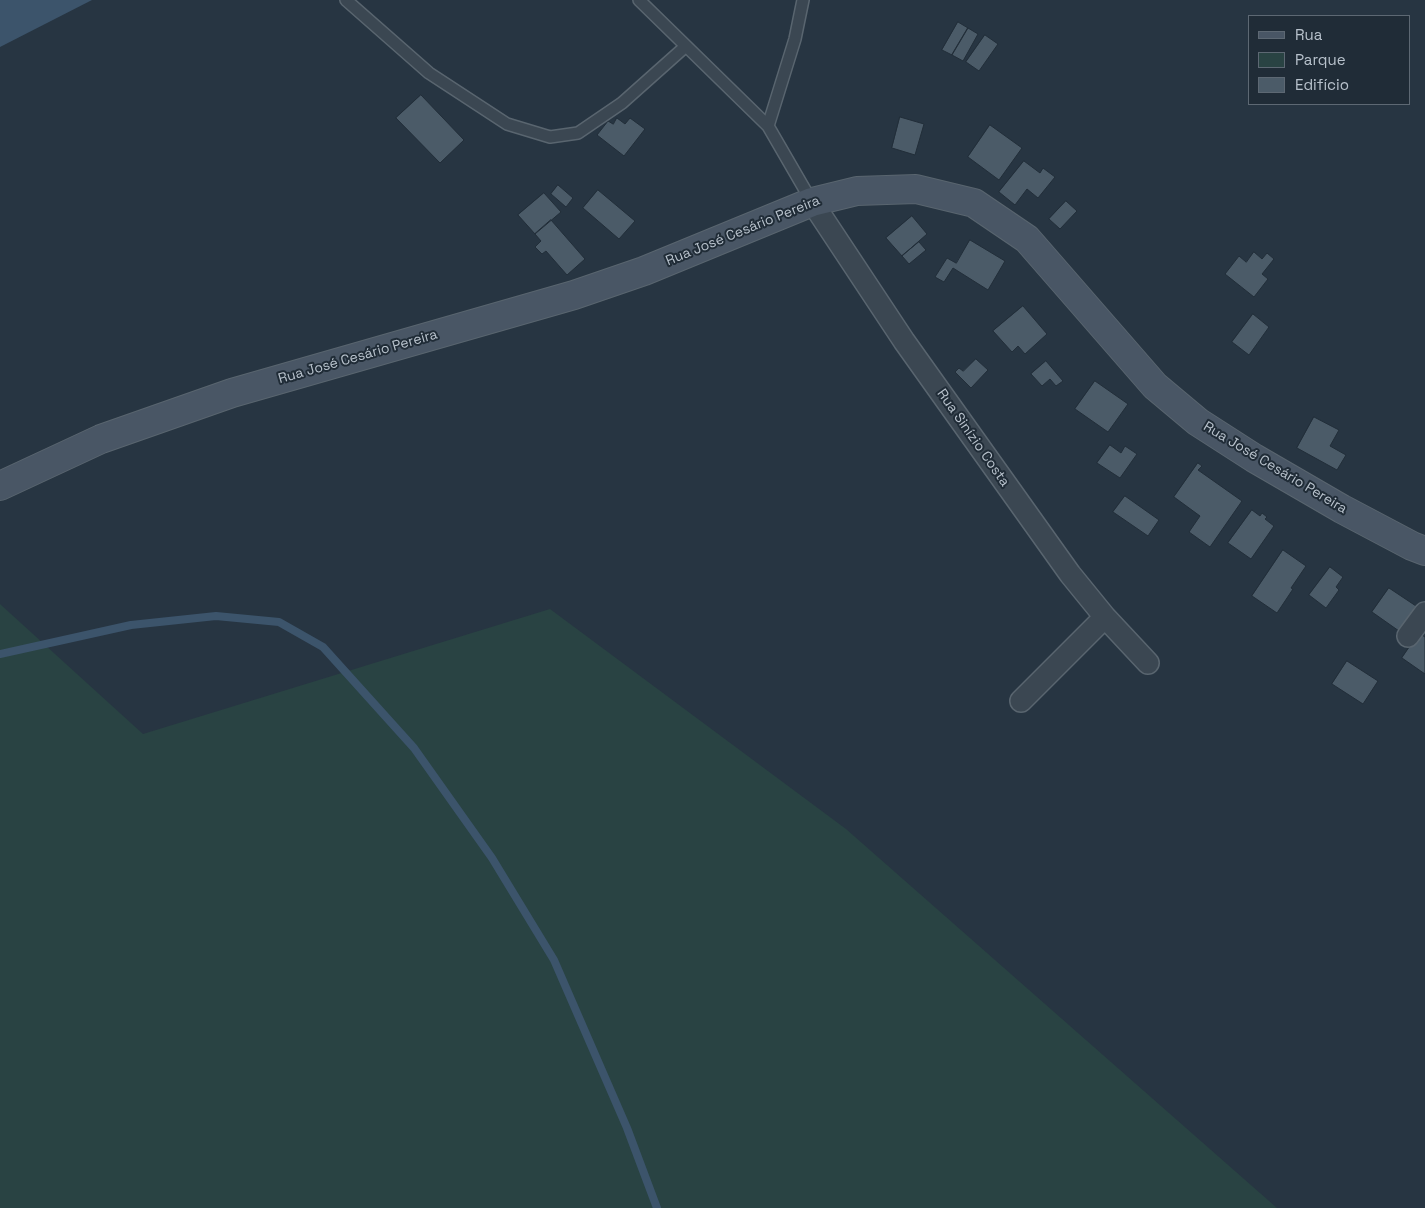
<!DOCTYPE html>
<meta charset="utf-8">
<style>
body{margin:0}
#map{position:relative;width:1425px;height:1208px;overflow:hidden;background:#273542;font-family:"Space Grotesk",sans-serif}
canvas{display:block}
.legend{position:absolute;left:1248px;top:15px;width:162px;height:90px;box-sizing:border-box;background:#202c37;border:1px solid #5d6873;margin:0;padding:6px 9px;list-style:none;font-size:15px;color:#b8c2cc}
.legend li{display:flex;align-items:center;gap:10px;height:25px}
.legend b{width:25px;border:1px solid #5d6873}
</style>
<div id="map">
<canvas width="1425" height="1208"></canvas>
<ul class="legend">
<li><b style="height:6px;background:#495665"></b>Rua</li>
<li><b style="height:14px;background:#294343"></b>Parque</li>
<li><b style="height:14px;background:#4b5b68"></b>Edifício</li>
</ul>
</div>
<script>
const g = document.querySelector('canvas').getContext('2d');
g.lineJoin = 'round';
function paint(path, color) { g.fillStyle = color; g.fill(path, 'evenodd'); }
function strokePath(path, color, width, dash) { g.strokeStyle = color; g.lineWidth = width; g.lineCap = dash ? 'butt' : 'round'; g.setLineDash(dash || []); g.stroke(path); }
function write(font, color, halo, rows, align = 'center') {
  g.font = font + ' "Space Grotesk",sans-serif'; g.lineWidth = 4; g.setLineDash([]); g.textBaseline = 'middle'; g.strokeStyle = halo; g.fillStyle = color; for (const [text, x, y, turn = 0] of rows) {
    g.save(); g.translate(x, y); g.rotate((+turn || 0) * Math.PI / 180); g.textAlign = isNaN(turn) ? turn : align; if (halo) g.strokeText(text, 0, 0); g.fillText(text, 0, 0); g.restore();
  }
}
const green = new Path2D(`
 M0 604 143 734 550 609 846 829 1277 1208H0Z`);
const water = new Path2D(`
 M0 0H92L0 47Z`);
const stream = new Path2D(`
 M0 654 131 625 216 616 279 622 323 647 414 748 492 858 554 960 627 1128 657 1208`);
const building = new Path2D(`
 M958 22 968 28 952 55 942 50Z
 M968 28 978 34 963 61 952 55Z
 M985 35 998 44 979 71 966 62Z
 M421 95 464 140 440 163 396 118Z
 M900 117 924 124 915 155 892 148Z
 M617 118 625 124 630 118 645 129 624 156 597 135 608 121 613 124Z
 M990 125 1022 148 999 180 968 157Z
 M1024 161 1040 173 1043 168 1055 177 1038 198 1027 189 1015 205 999 192Z
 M558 185 573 198 566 207 551 194Z
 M598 190 635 221 619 239 583 208Z
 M544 193 561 212 535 234 518 215Z
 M1066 201 1077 211 1060 229 1049 219Z
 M912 216 927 234 902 256 886 238Z
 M551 220 585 259 567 275 546 251 542 254 535 247 541 241 535 234Z
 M970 240 1005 261 988 290 953 268 944 282 935 277 947 258 956 263Z
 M919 242 926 250 909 264 902 256Z
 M1254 252 1262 259 1267 253 1274 259 1262 274 1268 279 1254 297 1225 274 1239 256 1246 262Z
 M1023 306 1047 334 1025 354 1018 346 1012 352 993 331Z
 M1253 314 1269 327 1249 355 1232 342Z
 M976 359 988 370 971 388 955 372 959 368 963 371Z
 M1046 361 1063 381 1056 386 1050 379 1042 386 1031 374Z
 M1095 381 1128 404 1108 432 1075 409Z
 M1314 417 1339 430 1330 446 1346 455 1337 470 1297 448Z
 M1110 445 1121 453 1125 446 1137 454 1120 478 1097 463Z
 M1198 463 1202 466 1198 470 1242 501 1210 547 1189 532 1200 516 1174 497Z
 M1125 496 1159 520 1148 536 1113 512Z
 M1252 510 1260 516 1262 513 1267 517 1265 519 1274 526 1251 559 1228 543Z
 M1283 550 1306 566 1291 588 1293 589 1277 613 1252 596Z
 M1330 567 1343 577 1336 587 1339 590 1326 608 1309 595Z
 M1389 588 1416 606 1399 631 1372 612Z
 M1419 633 1425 637V674L1402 658Z
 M1347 661 1378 681 1363 704 1332 684Z`);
const lane = new Path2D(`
 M346 0 429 73 507 124 550 137 578 133 622 103 686 46
 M639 0 768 126 812 202
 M768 126 795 39 803 0`);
const street = new Path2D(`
 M812 202 904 341 1070 574 1105 617 1148 663
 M1408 636 1425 613
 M1021 701 1105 617`);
const secondary = new Path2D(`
 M0 486 101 439 232 393 574 295 644 271 812 202 857 191 916 189 974 203 1027 239 1155 386 1198 422 1254 458 1342 509 1412 546 1425 551`);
const streetNames = [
 ["Rua José Cesário Pereira",743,231,-22],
 ["Rua José Cesário Pereira",358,357,-16],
 ["Rua Sinízio Costa",973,438,55],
 ["Rua José Cesário Pereira",1275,468,31]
];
paint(green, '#294343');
paint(water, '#3c546b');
strokePath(stream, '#3c546b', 8);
paint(building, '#4b5b68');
strokePath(building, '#222e39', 1);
strokePath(lane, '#59656f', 14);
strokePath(street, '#59656f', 24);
strokePath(secondary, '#59656f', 30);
strokePath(lane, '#3b4752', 11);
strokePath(street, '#3b4752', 21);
strokePath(secondary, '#495665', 28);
write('14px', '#b8c2cc', '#202c37', streetNames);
</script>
